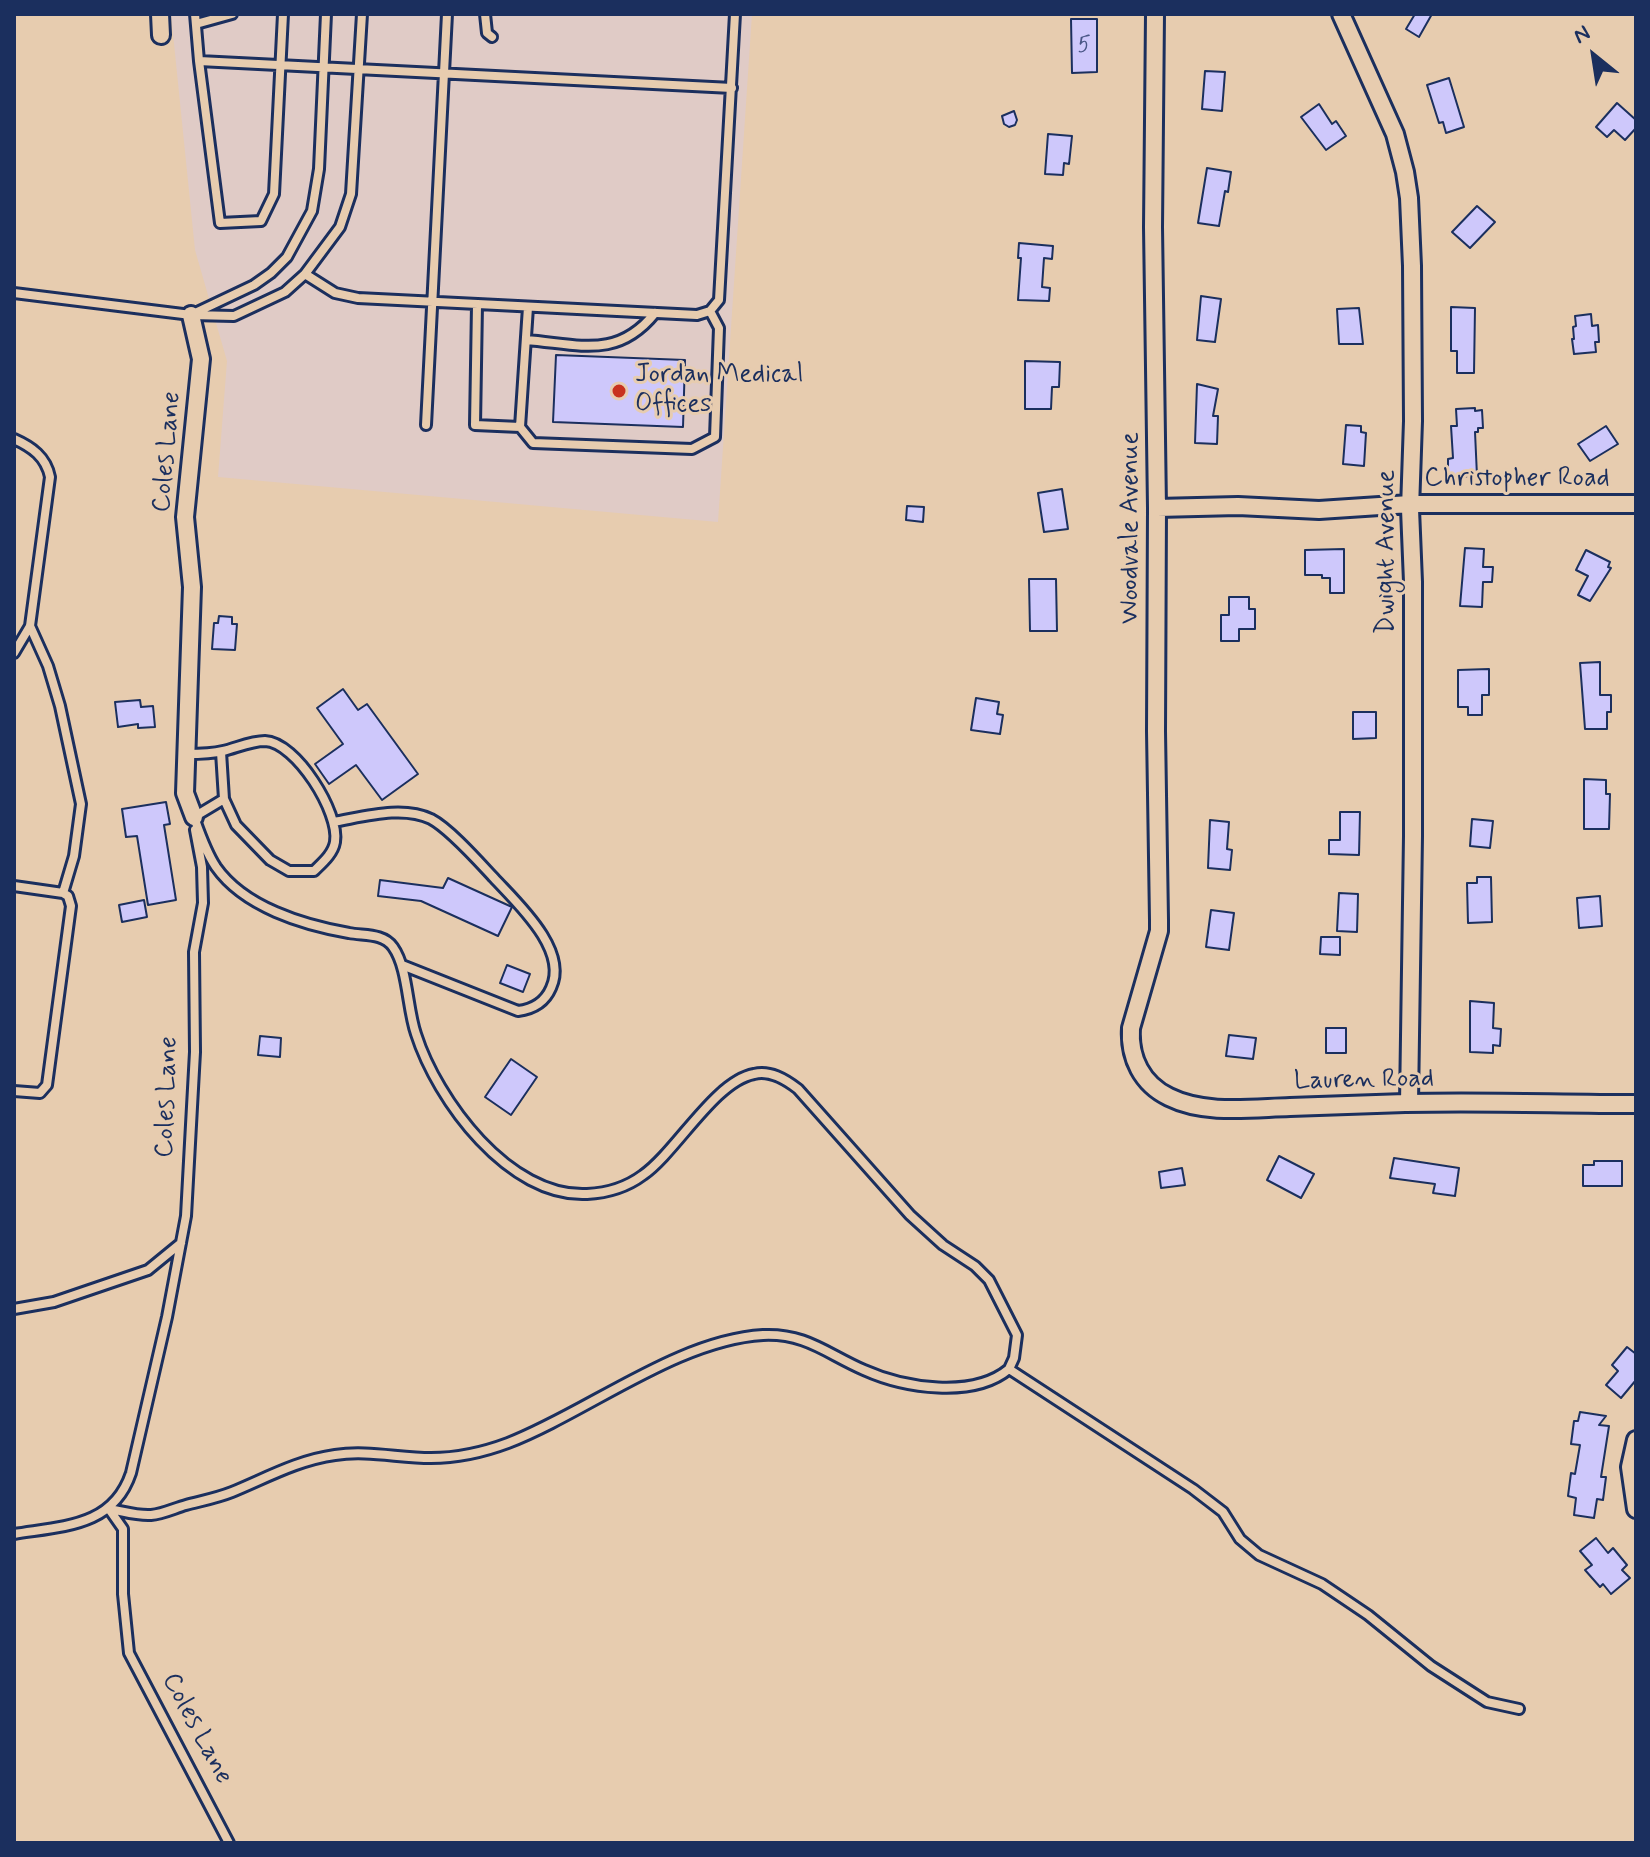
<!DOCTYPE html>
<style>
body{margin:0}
#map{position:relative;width:1650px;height:1857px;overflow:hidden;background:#e7ccaf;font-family:Mynerve,sans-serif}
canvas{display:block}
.frame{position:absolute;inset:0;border:16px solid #1b2f5e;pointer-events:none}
.north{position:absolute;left:1554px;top:16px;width:80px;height:80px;-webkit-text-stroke:6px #e7ccaf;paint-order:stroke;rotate:330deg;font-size:22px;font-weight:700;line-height:32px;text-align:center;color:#1b2f5e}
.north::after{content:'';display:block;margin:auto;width:28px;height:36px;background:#1b2f5e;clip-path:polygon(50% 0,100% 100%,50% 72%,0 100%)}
</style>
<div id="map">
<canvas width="1650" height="1857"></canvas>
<div class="frame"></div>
<div class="north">N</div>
</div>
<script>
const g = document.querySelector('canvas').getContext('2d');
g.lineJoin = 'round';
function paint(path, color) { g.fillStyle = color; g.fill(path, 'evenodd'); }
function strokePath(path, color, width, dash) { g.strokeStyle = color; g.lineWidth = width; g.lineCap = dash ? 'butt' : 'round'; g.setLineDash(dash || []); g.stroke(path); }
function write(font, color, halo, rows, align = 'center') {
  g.font = font + ' Mynerve,sans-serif'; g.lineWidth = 6; g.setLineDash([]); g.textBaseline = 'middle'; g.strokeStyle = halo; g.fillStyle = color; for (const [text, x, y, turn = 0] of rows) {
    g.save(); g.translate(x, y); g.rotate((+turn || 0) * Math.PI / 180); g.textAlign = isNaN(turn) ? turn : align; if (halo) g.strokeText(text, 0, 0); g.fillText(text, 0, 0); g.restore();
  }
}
const built = new Path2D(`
 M171 14H752L718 522 218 477 227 361 195 250Z`);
const building = new Path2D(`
 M1415 14H1432L1419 37 1406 29Z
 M1071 19H1097V72L1072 73Z
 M1205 71 1225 72 1222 111 1202 109Z
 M1449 78 1464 127 1446 133 1443 122 1439 123 1427 85Z
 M1617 103 1636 120V128L1625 140 1614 130 1607 137 1596 127Z
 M1319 104 1332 124 1336 121 1346 136 1326 150 1301 117Z
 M1014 111 1017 120 1015 125 1009 127 1004 124 1002 116Z
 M1048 134 1072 136 1069 164 1064 163 1063 175 1045 174Z
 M1207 168 1231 172 1228 192 1225 191 1219 226 1198 223Z
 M1477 206 1495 222 1470 248 1452 232Z
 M1019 243 1053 246 1052 259 1044 258 1042 287 1050 288 1049 301 1018 300 1021 258H1018Z
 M1201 296 1221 299 1215 342 1197 340Z
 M1451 307 1475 308 1474 373H1457V351H1451Z
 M1359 308 1363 344H1339L1337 309Z
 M1591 314 1592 326 1598 325 1599 342H1595L1596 352 1574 354 1572 339H1574L1573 327 1576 326 1575 316Z
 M556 355 685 360 683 427 553 422Z
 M1025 361 1060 362 1059 387H1052L1051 409H1025Z
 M1197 384 1218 389 1213 416H1218L1217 444 1195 443Z
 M1475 408V411L1482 410 1483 428H1478V432H1475L1477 476 1448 477V459L1453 458 1451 426H1457L1456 409Z
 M1346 425 1361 426V432L1366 433 1364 466 1343 464Z
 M1606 426 1618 444 1590 461 1578 444Z
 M1062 489 1068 529 1044 532 1038 493Z
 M907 506 924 507 923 522 906 520Z
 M1465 548 1484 549 1483 567H1493L1492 582H1483L1482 607 1460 606Z
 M1344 549V593H1330V578H1322V575H1305V550Z
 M1586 550 1610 562 1608 567 1611 568 1590 601 1578 595 1588 576 1576 570Z
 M1029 579H1056L1057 631H1030Z
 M1229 597H1249V609H1255V629H1239V641H1221V615H1229Z
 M219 616 232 617V624H237L235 650 212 649 214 623H218Z
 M1600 662V695H1611V712H1607V729H1585L1580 663Z
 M1489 669V695H1482V715H1468V707H1458V670Z
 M343 689 358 710 367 704 418 774 382 800 356 765 329 784 315 764 343 744 317 708Z
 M976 698 999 702 997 714 1003 715 1000 734 971 730Z
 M140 700 141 707 153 706 155 727 138 728V724L118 727 115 702Z
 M1353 712H1376V738L1353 739Z
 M1584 779 1606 780V794H1610L1609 829H1584Z
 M166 802 170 824 164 825 176 900 148 905 137 836 126 837 122 809Z
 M1340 812H1360L1359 855 1329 854V840H1340Z
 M1472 819 1493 821 1490 848 1470 846Z
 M1210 820 1229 822 1227 849 1232 850 1230 870 1208 868Z
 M1477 877H1491L1492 922 1468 923 1467 883H1477Z
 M448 878 512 907 498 936 421 901 378 896 380 880 443 888Z
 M1339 893 1358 894 1357 932 1337 931Z
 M1600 896 1602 926 1579 928 1577 898Z
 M144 900 147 917 122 922 119 905Z
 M1211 910 1234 913 1229 950 1206 947Z
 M1321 937H1340V955L1320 954Z
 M507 965 530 974 523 992 500 983Z
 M1470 1001 1494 1003 1493 1028 1501 1029 1500 1046 1493 1045V1053L1470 1052Z
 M1326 1028H1346V1053H1326Z
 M1229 1035 1256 1038 1253 1059 1226 1056Z
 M260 1036 281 1038 280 1057 258 1055Z
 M511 1059 537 1077 511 1115 485 1097Z
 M1279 1156 1314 1174 1301 1198 1267 1180Z
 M1394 1158 1459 1168 1455 1196 1433 1193 1435 1184 1390 1178Z
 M1594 1161H1622V1186H1583V1165H1594Z
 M1182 1168 1185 1185 1161 1188 1159 1172Z
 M1627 1347 1636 1354V1380L1621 1398 1606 1385 1618 1371 1612 1365Z
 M1580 1412 1606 1416 1599 1425 1609 1426 1601 1477H1606L1603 1500 1597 1499 1594 1518 1574 1515 1576 1498 1568 1496 1571 1473 1575 1474 1580 1445 1571 1444 1574 1421H1578Z
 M1596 1538 1608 1553 1613 1548 1627 1565 1622 1570 1630 1578 1611 1594 1603 1584 1600 1587 1585 1570 1592 1565 1580 1551Z`);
const lane = new Path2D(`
 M195 14 199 61 732 88
 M485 14 487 33 492 37
 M196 24 232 14
 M199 61 220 223 261 221 274 194 283 14
 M305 274 335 293 358 298 697 315 710 311 719 300 735 14
 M14 293 191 315 234 316 285 292 305 274 340 227 351 194 362 14
 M477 305 475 425 520 427 528 307
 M195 313 254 285 271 273 287 257 312 211 319 169 326 14
 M526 340C579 344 617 360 655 313
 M426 425 447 14
 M520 427 533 443 692 449 715 437 719 328 710 311
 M14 439C32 447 46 457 50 477L30 626 14 653
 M30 626 48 666 60 706 81 804 74 856 63 893
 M186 754C198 754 211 754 223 751 236 748 251 741 265 741 296 742 340 813 335 842 333 854 322 863 314 871H289L270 860 236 825 224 799 221 752
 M194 817C200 834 206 852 216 867 244 907 303 925 349 933 364 936 383 933 393 947 408 968 407 1008 416 1034 437 1100 509 1198 587 1194 607 1193 627 1187 643 1175 676 1152 715 1081 754 1074 770 1070 785 1079 798 1089L910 1215 943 1245 975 1266 989 1280 1017 1335 1014 1358 1009 1369
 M194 817 224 799
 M333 822C363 817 402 805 431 819 450 829 479 862 494 878 517 903 569 950 551 988 545 1002 534 1009 518 1011L402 965
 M14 886 63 893 68 896 71 906 47 1085 40 1093 14 1091
 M14 1309 54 1302 148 1270 181 1243
 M109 1509C122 1511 137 1516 151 1515 163 1514 175 1508 186 1505 201 1501 217 1498 232 1492 266 1478 298 1460 335 1455 367 1450 399 1458 431 1458 457 1458 484 1452 508 1443 588 1412 677 1340 763 1335 806 1333 827 1354 864 1370 904 1388 973 1399 1009 1369L1193 1489 1223 1512 1240 1539 1259 1555 1322 1584 1368 1615 1431 1666 1487 1702 1519 1709
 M109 1509 123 1529V1594L129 1653 229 1843
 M14 1534C63 1526 113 1527 131 1473L167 1317 186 1216 195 1052 194 952 203 903 202 867 195 830`);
const street = new Path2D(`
 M160 14 161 35
 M1155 14 1153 227 1157 508 1156 731 1159 920V931L1131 1028C1129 1058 1142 1084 1169 1097 1205 1115 1252 1108 1290 1107 1328 1106 1367 1104 1405 1103 1482 1101 1559 1104 1636 1104
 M1341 14 1395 134 1405 172 1409 198 1412 266 1413 421 1410 509 1413 582V836L1409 1103
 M191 315 201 359 185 517 192 587 185 793 194 817
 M1157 508 1238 506 1319 510 1410 504H1636
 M1636 1440 1630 1467 1636 1509`);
const markers = [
 [619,391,8,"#c8321e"]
];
const numberNames = [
 ["5",1084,46]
];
const poiNames = [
 ["Jordan Medical",635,376],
 ["Offices",635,406]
];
const streetNames = [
 ["Coles Lane",168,452,-85],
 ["Christopher Road",1517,480],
 ["Woodvale Avenue",1132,528,-90],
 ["Dwight Avenue",1388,552,-90],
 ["Lauren Road",1364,1081,-1],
 ["Coles Lane",168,1097,-88],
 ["Coles Lane",196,1729,62]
];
paint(built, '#e0cbc6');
paint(building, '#cec8fb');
strokePath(building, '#1b2f5e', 2);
strokePath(lane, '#1b2f5e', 14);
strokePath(street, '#1b2f5e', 22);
strokePath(lane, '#e7ccaf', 8);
strokePath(street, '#e7ccaf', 16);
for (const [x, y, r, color] of markers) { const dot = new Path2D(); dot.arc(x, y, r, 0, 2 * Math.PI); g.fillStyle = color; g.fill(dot); strokePath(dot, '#e7ccaf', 3); }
write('22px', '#485585', null, numberNames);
write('26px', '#1b2f5e', '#e7ccaf', poiNames, 'left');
write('26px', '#1b2f5e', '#e7ccaf', streetNames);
</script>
